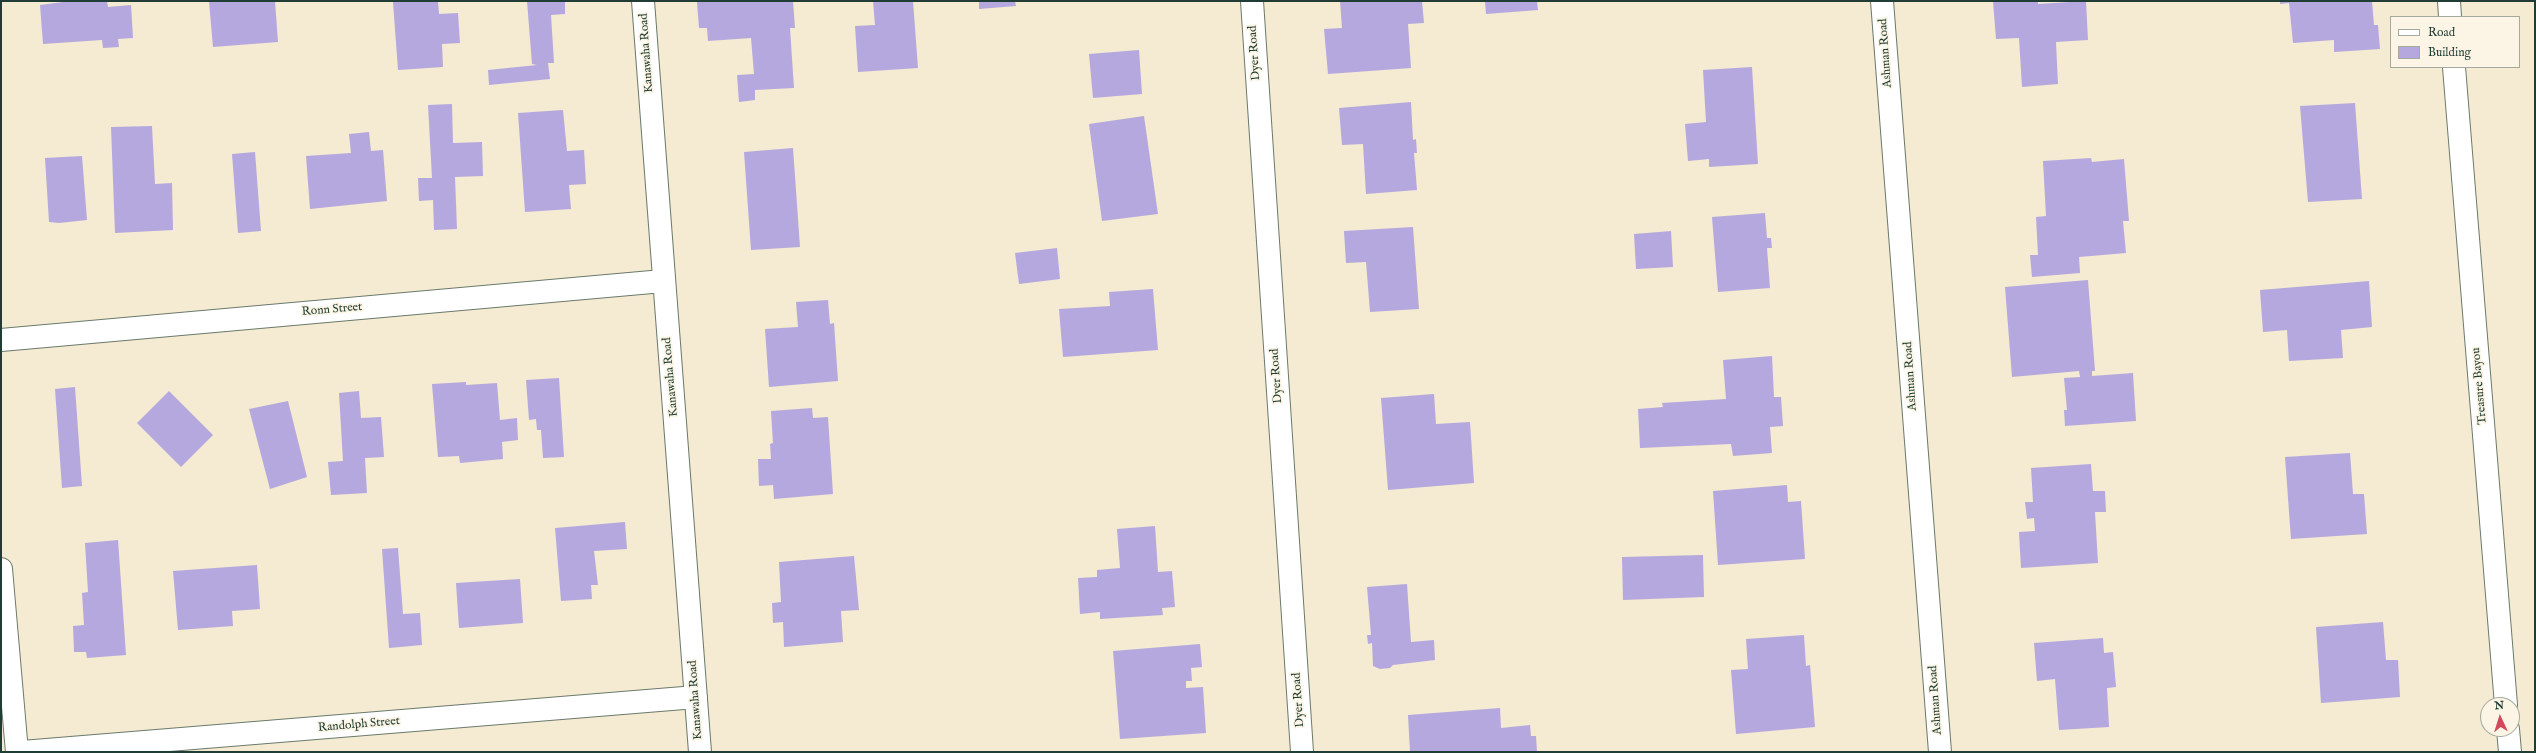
<!DOCTYPE html>
<style>
body{margin:0}
#map{position:relative;width:2536px;height:753px;overflow:hidden;background:#f5ead2;font-family:"IM FELL English",serif}
canvas{display:block}
.frame{position:absolute;inset:0;border:2px solid #1f3d34;pointer-events:none}
.legend{position:absolute;left:2390px;top:16px;width:130px;height:52px;box-sizing:border-box;background:#fcf5e5;border:1px solid #a4ab9e;margin:0;padding:5px 7px;list-style:none;font-size:12px;color:#1f3d34}
.legend li{display:flex;align-items:center;gap:8px;height:20px}
.legend b{width:20px;border:1px solid #a4ab9e}
.north{position:absolute;left:2480px;top:697px;width:40px;height:40px;box-sizing:border-box;background:#fcf5e5;border:1px solid #a4ab9e;border-radius:50%;rotate:356deg;font-size:11px;font-weight:700;line-height:16px;text-align:center;color:#1f3d34}
.north::after{content:'';display:block;margin:auto;width:14px;height:18px;background:#d1495b;clip-path:polygon(50% 0,100% 100%,50% 72%,0 100%)}
</style>
<div id="map">
<canvas width="2536" height="753"></canvas>
<div class="frame"></div>
<ul class="legend">
<li><b style="height:5px;background:#fff"></b>Road</li>
<li><b style="height:11px;background:#b4a8de"></b>Building</li>
</ul>
<div class="north">N</div>
</div>
<script>
const g = document.querySelector('canvas').getContext('2d');
g.lineJoin = 'round';
function paint(path, color) { g.fillStyle = color; g.fill(path, 'evenodd'); }
function strokePath(path, color, width, dash) { g.strokeStyle = color; g.lineWidth = width; g.lineCap = dash ? 'butt' : 'round'; g.setLineDash(dash || []); g.stroke(path); }
function write(font, color, halo, rows, align = 'center') {
  g.font = font + ' "IM FELL English",serif'; g.lineWidth = 3.5; g.setLineDash([]); g.textBaseline = 'middle'; g.strokeStyle = halo; g.fillStyle = color; for (const [text, x, y, turn = 0] of rows) {
    g.save(); g.translate(x, y); g.rotate((+turn || 0) * Math.PI / 180); g.textAlign = isNaN(turn) ? turn : align; if (halo) g.strokeText(text, 0, 0); g.fillText(text, 0, 0); g.restore();
  }
}
const building = new Path2D(`
 M71 1H107L108 7 131 5 133 38 118 39 119 47 103 48 102 40 43 44 40 5Z
 M209 1H275L278 42 213 47Z
 M438 1 439 14 458 13 460 43 442 44 443 67 398 70 393 2Z
 M527 1H565V14L551 15 554 63H548L550 79 489 85 488 70 537 65 532 64Z
 M793 1 795 28H790L794 88 755 90V100L739 102 737 75 754 74 751 38 708 41 707 28H699L697 2Z
 M873 1H913L918 68 858 72 855 26 875 25Z
 M979 1H1015L1016 6 979 9Z
 M1340 1H1422L1424 23 1408 24 1411 68 1328 74 1324 29 1342 28Z
 M1485 1H1537L1538 10 1486 14Z
 M1993 1H2038V4L2086 1 2088 40 2056 42 2058 84 2022 87 2019 38 1996 39Z
 M2280 1H2372L2374 25H2378L2380 49 2334 52V40L2293 43 2289 3 2280 4Z
 M1139 50 1142 94 1093 98 1089 54Z
 M1752 67 1758 164 1709 167V159L1688 161 1685 124 1706 122 1703 70Z
 M1411 102 1413 140 1416 139 1417 153H1414L1417 190 1366 194 1363 144 1342 145 1339 108Z
 M2355 103 2362 199 2308 202 2300 106Z
 M452 104 453 143 482 142 483 176 455 177 457 229 434 230 433 200 419 201 418 178H432L428 105Z
 M563 110 567 151 584 150 586 184 569 185 571 209 525 212 518 113Z
 M1144 116 1158 214 1102 221 1089 124Z
 M152 126 155 184 172 183 173 230 115 233 111 127Z
 M369 132 371 151 383 150 387 201 310 209 306 156 351 153 349 134Z
 M793 148 800 247 751 250 744 152Z
 M255 152 261 231 238 233 232 154Z
 M82 156 87 220 59 223 49 222 45 158Z
 M2091 158 2092 162 2124 159 2129 221H2123L2126 253 2079 257 2080 273 2032 277 2030 255H2038L2036 217 2046 216 2043 161Z
 M1765 213 1767 238H1771L1772 248H1767L1770 288 1718 292 1712 217Z
 M1413 227 1419 309 1370 312 1366 262 1346 263 1344 231Z
 M1671 231 1673 267 1636 269 1634 234Z
 M1057 248 1060 279 1019 284 1015 253Z
 M2088 280 2095 371H2092V376L2133 373 2136 421 2065 426 2064 410H2067L2064 378 2080 377 2079 371 2012 377 2005 287Z
 M2369 281 2372 327 2341 330 2343 358 2289 361 2287 330 2263 332 2260 290Z
 M1153 289 1158 350 1063 357 1059 309 1110 306 1109 292Z
 M828 300 830 324 834 323 838 381 769 387 765 329 798 327 796 302Z
 M1772 356 1774 397H1781L1783 426 1770 427 1772 453 1733 456 1731 444 1640 448 1638 409 1663 407 1662 403 1726 399 1723 360Z
 M559 378 564 457 543 458 541 430H537L536 419 529 420 526 380Z
 M466 382V385L497 383 500 420 517 418 518 440 502 442 503 459 460 463 459 456 438 457 432 384Z
 M75 387 82 486 62 488 55 389Z
 M169 391 213 435 181 467 137 423Z
 M359 391 361 418 381 417 384 457 365 458 367 493 331 495 328 462 343 461 339 393Z
 M1434 394 1436 424 1470 422 1474 483 1388 490 1381 398Z
 M288 401 307 477 270 489 249 409Z
 M812 408 813 418 828 417 833 494 774 499 773 485 759 486 758 459H771L770 444 773 443 771 411Z
 M2350 453 2353 494H2364L2367 534 2291 539 2285 457Z
 M2091 464 2093 491H2105L2106 512H2095L2098 563 2021 568 2019 532 2035 531 2034 518 2027 519 2025 502H2033L2031 468Z
 M1787 485 1788 502 1801 501 1805 559 1718 565 1713 491Z
 M625 522 627 549 594 551 598 585H591L592 599 561 601 555 528Z
 M1155 526 1158 572 1172 571 1175 607 1162 608 1163 615 1100 619V612L1080 614 1078 578 1097 577V570L1120 568 1117 529Z
 M118 540 126 655 87 658 86 652H74L73 626 84 625 82 593 88 592 85 543Z
 M398 548 403 614 420 613 422 645 389 648 382 549Z
 M1703 555 1704 597 1623 600 1622 557Z
 M854 556 859 610 841 611 843 642 784 647 783 622 773 623 772 603 781 602 779 562Z
 M257 565 260 609 232 611 233 626 178 630 173 571Z
 M520 579 523 623 459 628 456 583Z
 M1407 584 1411 642 1434 640 1435 660 1393 665 1390 668 1380 669 1373 666 1372 643 1368 644 1367 635H1371L1367 587Z
 M2383 622 2386 660H2398L2400 697 2321 703 2316 627Z
 M1804 635 1806 666 1810 665 1815 727 1736 734 1731 670 1748 669 1746 639Z
 M2103 638 2104 653 2113 652 2116 687 2107 688 2109 727 2059 730 2055 679 2037 681 2034 643Z
 M1200 644 1202 667 1191 668 1192 681H1186V688L1203 687 1206 733 1120 739 1113 651Z
 M1500 708 1501 728 1530 725 1531 736H1536L1537 752H1410L1408 715Z`);
const minor = new Path2D(`
 M643 1 700 752
 M1252 1 1302 752
 M1882 1 1940 752
 M2449 1 2450 17
 M2454 67 2506 705
 M1 340 663 281
 M1 569 17 752
 M2508 729 2510 752
 M22 752 696 697`);
const streetNames = [
 ["Kanawaha Road",647,53,-94],
 ["Dyer Road",1255,53,-94],
 ["Ashman Road",1886,53,-94],
 ["Ronn Street",332,310,-5],
 ["Dyer Road",1277,376,-94],
 ["Ashman Road",1911,376,-94],
 ["Kanawaha Road",671,377,-95],
 ["Treasure Bayou",2480,386,-95],
 ["Kanawaha Road",696,700,-94],
 ["Dyer Road",1299,700,-94],
 ["Ashman Road",1936,700,-94],
 ["Randolph Street",359,725,-5]
];
paint(building, '#b4a8de');
strokePath(minor, '#6a7a6b', 24);
strokePath(minor, '#fff', 22);
write('12px', '#1f3d34', '#fcf5e5', streetNames);
</script>
